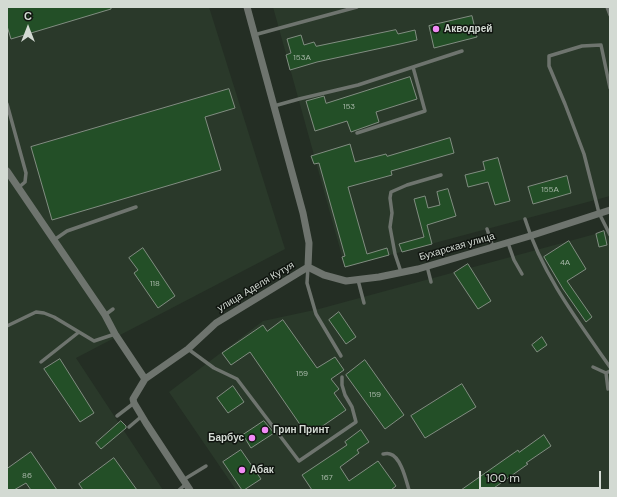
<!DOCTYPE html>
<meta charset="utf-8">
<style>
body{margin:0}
#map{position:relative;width:617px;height:497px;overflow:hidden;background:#242e24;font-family:"DM Sans",sans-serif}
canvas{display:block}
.frame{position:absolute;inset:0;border:8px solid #d3dad3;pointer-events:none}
.north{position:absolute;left:8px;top:8px;width:40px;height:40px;-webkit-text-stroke:3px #101510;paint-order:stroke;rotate:0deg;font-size:11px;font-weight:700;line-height:16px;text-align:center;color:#d3dad3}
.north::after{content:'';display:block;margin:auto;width:14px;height:18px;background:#d3dad3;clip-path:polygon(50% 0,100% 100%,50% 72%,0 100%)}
.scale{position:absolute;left:479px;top:471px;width:122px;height:18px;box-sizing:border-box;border:2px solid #d3dad3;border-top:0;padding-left:5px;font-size:12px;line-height:14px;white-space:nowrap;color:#d3dad3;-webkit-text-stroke:3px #101510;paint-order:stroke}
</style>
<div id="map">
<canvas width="617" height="497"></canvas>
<div class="frame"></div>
<div class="north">С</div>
<div class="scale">100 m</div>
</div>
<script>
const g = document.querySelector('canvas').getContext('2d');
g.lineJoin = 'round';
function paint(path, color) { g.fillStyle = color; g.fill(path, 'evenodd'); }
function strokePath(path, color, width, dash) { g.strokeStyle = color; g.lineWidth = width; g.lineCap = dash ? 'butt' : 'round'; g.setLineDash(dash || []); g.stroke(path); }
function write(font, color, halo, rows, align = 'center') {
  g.font = font + ' "DM Sans",sans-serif'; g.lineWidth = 3; g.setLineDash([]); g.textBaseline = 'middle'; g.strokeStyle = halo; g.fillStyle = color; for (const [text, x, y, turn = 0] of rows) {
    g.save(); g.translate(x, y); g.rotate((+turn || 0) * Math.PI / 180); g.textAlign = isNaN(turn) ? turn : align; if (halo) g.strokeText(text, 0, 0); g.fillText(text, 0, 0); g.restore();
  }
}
const built = new Path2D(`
 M7 7H209L285 249 76 358 163 490H7Z
 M273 7H610V196L345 267Z
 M610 230V490H236L169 392 263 321 319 309Z`);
const building = new Path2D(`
 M7 7H111V9L11 39 7 26Z
 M472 16 477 37 434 48 429 26Z
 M396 30 398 34 415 30 417 40 400 44 317 62 290 70 286 55 291 53 287 39 301 35 304 45 314 42 316 46Z
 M410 77 417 99 376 112 379 122 351 132 347 121 315 131 306 101 324 96 326 103Z
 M229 89 235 108 205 117 221 170 52 220 31 147Z
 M450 138 454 153 391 171 392 175 348 187 367 254 387 248 389 255 345 267 342 257 345 256 319 163 314 164 311 156 350 144 355 162 386 154 387 156Z
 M498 158 510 201 495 205 488 182 468 187 465 175 485 170 483 162Z
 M567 176 571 193 533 204 528 187Z
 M448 189 456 216 427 225 432 244 402 252 399 244 424 237 414 199 425 196 428 208 440 205 437 192Z
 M604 231 607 245 599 247 596 234Z
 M569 241 586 269 567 281 592 317 586 322 563 289 544 257Z
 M143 248 175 296 158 308 134 273 138 270 129 258Z
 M468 264 491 301 478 309 454 273Z
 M339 312 356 337 346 344 329 320Z
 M283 320 317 368 335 357 344 370 331 379 339 389 334 393 346 410 308 436 250 352 231 365 222 353 263 325 267 331Z
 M542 337 547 345 537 352 532 345Z
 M60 359 94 413 80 422 44 369Z
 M365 360 404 415 385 429 346 375Z
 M462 384 476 407 425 438 411 416Z
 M233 386 244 402 228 413 217 398Z
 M121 421 126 426V428L101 449 96 443Z
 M264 421 274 433 251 448 243 435Z
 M361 430 369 442 357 450 359 453 340 467 349 481 378 461 396 486 391 490H312L302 475 347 445 345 442Z
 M544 435 551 446 526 463 528 464 491 490H461L518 450 519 452Z
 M241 450 261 479 244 490H242L223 462Z
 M31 452 57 490H31L26 483 14 490H7V469Z
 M114 458 137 490H83L79 484Z`);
const lane = new Path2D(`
 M607 7 610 15
 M254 35 357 7
 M610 88 601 45 582 46 549 56V66L565 104 584 154 599 213 610 235
 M7 104 26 173 25 182 18 188
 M274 106 299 99 358 85 462 51
 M357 133 425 111 413 67
 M525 219C542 274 577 320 610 367
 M487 229 493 247
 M54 240 67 231 136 207
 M508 243 514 260 522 274
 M427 266 431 282
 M308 267 307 283 316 314 341 356
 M401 272 395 254 390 227 392 213 390 198 391 192 407 185 441 175
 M358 280 364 303
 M105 315 113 309
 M7 326 36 312 44 313 54 317 94 341 115 334
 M188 349 214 368 237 379 299 461 356 422 352 407 345 395 342 385V377
 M41 362 79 332
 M593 367 606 373 610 371
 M606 373 608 389
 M117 416 134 403
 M129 427 142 416
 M383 454C385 454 387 453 390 454 401 457 406 480 409 490
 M183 480 206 466
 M179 490 186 484`);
const street = new Path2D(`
 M247 7 303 213 309 243 308 267
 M7 171 105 315 115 334 145 379
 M308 267 324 275 346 281 379 277 418 269 530 236 610 210
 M190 490 146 423 134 403 133 399 145 379 188 349 216 323 308 267`);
const markers = [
 [436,29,4,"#f08bf5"],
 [265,430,4,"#f08bf5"],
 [252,438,4,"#f08bf5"],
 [242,470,4,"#f08bf5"]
];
const numberNames = [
 ["153А",302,58],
 ["153",349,107],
 ["155А",550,190],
 ["4А",565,263],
 ["118",155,284],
 ["159",302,374],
 ["159",375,395],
 ["86",27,476],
 ["167",327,478]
];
const poiNames = [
 ["Акводрей",444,29],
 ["Грин Принт",273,430],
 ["Барбус",244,438,"right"],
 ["Абак",250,470]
];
const streetNames = [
 ["Бухарская улица",457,247,-16],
 ["улица Аделя Кутуя",256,287,-31]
];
paint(built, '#2a392a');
paint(building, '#234f27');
strokePath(building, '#818d81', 1);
strokePath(lane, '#6e746e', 3.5);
strokePath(street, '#6e746e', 7);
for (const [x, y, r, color] of markers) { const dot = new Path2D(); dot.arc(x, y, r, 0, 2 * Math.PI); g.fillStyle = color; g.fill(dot); strokePath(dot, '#101510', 1.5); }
write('8px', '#a7b7a8', null, numberNames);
write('bold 10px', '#d3dad3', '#101510', poiNames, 'left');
write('10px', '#d3dad3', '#101510', streetNames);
</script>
